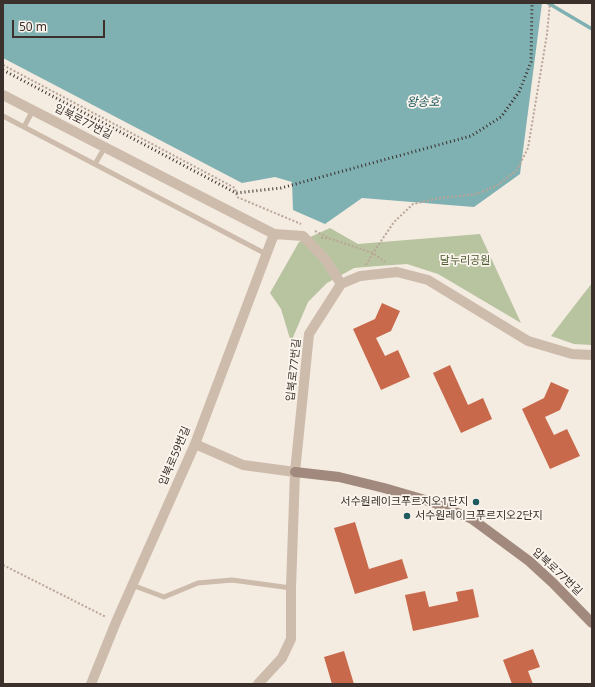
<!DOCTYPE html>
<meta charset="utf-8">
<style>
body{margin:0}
#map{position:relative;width:595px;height:687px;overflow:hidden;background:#f4ebe1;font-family:"Noto Sans",sans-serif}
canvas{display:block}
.frame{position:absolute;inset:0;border:4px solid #3b302b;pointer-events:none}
.scale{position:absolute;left:12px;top:20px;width:93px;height:18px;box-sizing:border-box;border:2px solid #3b302b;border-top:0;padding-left:5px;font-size:12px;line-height:14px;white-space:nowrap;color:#3b302b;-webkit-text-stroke:3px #fbf5ee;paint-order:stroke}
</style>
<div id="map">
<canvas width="595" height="687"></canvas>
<div class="frame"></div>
<div class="scale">50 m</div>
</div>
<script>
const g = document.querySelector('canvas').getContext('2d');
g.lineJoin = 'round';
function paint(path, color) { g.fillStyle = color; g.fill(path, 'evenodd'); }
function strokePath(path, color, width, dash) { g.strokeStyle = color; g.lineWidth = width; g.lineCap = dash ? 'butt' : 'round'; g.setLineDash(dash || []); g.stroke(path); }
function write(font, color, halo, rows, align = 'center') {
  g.font = font + ' "Noto Sans","Noto Sans KR",sans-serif'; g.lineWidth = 3.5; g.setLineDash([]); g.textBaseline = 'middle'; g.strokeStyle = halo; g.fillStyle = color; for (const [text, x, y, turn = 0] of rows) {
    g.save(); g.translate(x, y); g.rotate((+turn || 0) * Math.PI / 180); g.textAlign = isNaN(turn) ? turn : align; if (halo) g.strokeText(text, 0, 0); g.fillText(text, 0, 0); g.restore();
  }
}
const green = new Path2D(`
 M330 228 358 244 480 234 521 323 438 274 407 264 378 266 354 268 327 283 308 302 291 342 281 309 270 293 299 242Z
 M592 283V345L574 344 551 336Z`);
const water = new Path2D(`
 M3 3H542L520 174 474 207 362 198 325 224 293 210 292 182 275 177 242 183 3 58Z`);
const stream = new Path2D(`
 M548 3 592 29`);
const building = new Path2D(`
 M382 303 400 311 391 331 376 338 385 356 398 350 410 377 381 390 353 329 375 319Z
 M450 365 468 405 483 398 492 419 461 433 433 373Z
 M551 382 569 390 560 410 545 417 554 435 567 429 580 456 550 469 522 409 544 398Z
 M355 522 369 569 402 559 408 578 355 594 334 528Z
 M473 589 479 617 413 631 405 595 425 591 429 607 458 601 456 592Z
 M533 649 540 667 528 671 533 684H512L503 660Z
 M344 651 354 684H332L324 657Z`);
const path = new Path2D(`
 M3 65 235 188 237 197 301 224
 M315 231 328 238
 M321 238H328L373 253 385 262
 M366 265 373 253 394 222 413 204 440 198 477 194 498 185 517 170 528 148 547 34 550 3
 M3 565 106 617`);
const lane = new Path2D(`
 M3 116 266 254
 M24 127 33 110
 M95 164 105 147
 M132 585 164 597 198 583 232 580 291 588`);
const street = new Path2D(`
 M3 95 274 234 303 236 326 260 341 284 309 334 295 472 291 588V639L282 658 258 684
 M341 284 360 276 397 272 428 280 528 341 572 354 592 355
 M195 444 243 465 295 472
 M91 684 116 622 195 444 274 234`);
const secondary = new Path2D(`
 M295 472 339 477 384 488 432 502 472 519 529 561 553 583 592 623`);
const rail = new Path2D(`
 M3 70 236 193 281 188 471 136 501 117 519 92 531 62 532 3`);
const markers = [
 [476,502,4,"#1f5a5e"],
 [407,516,4,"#1f5a5e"]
];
const streetNames = [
 ["입북로77번길",83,122,27],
 ["입북로77번길",294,370,-84],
 ["입북로59번길",175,456,-67],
 ["입북로77번길",557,572,43]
];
const parkNames = [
 ["달누리공원",465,261]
];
const poiNames = [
 ["서수원레이크푸르지오1단지",468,502],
 ["서수원레이크푸르지오2단지",415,516,"left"]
];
const waterNames = [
 ["왕송호",423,103]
];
paint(green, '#b8c4a0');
paint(water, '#7fb0b2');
strokePath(stream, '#7fb0b2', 3.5);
paint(building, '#c8694b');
strokePath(path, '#b9a596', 2, [2, 2]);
strokePath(lane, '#cdbbac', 5);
strokePath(street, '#cdbbac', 10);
strokePath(secondary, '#a18a7d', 10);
strokePath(rail, '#3b302b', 3, [1, 3]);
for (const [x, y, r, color] of markers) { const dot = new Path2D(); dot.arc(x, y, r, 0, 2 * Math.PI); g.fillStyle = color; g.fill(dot); strokePath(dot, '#fbf5ee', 1.5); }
write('11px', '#3b302b', '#fbf5ee', streetNames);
write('11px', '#4a5a2e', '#fbf5ee', parkNames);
write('11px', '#3b302b', '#fbf5ee', poiNames, 'right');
write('italic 12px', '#1f5a5e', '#fbf5ee', waterNames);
</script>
